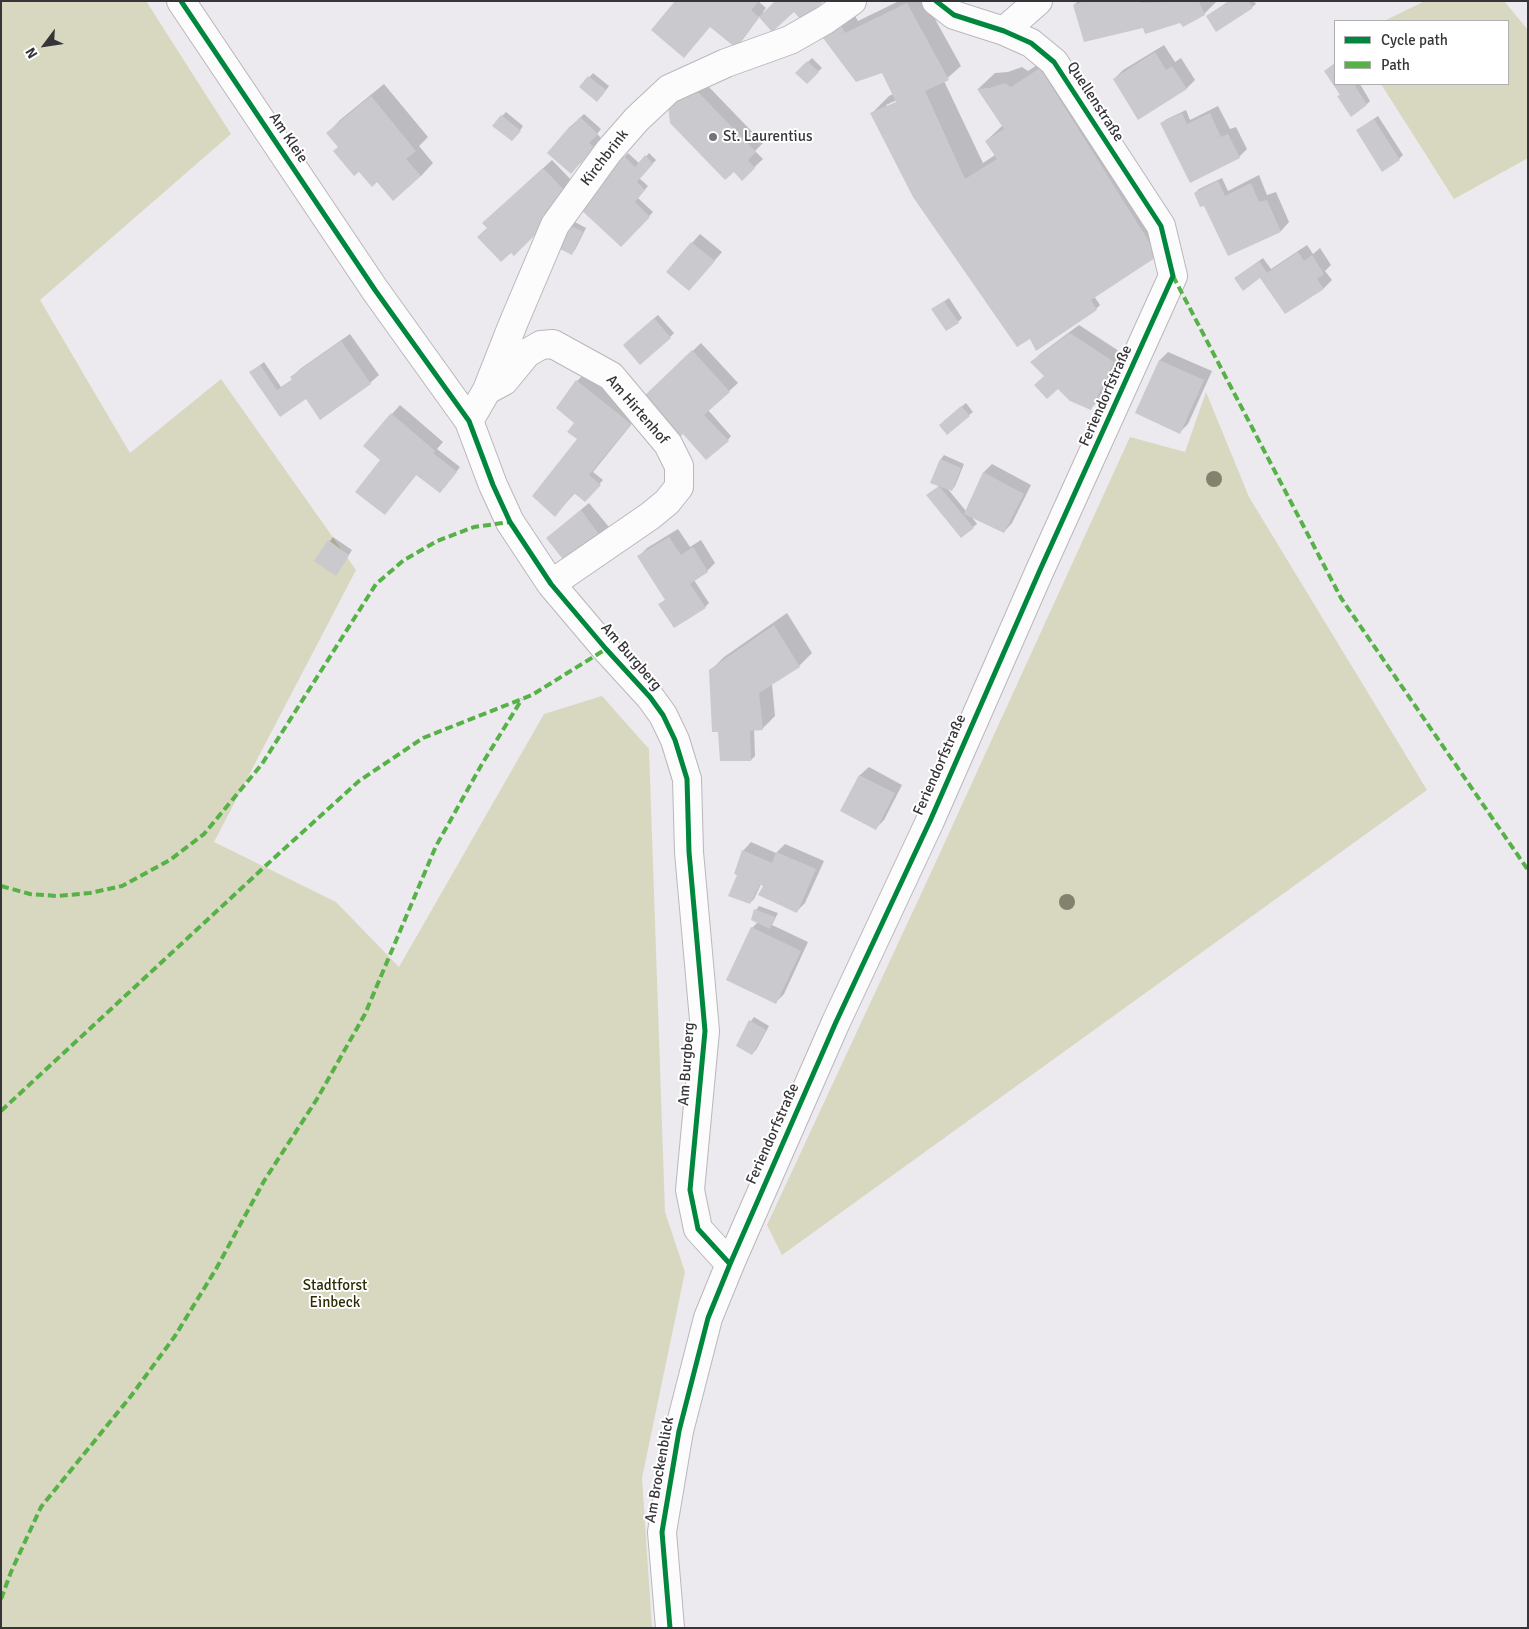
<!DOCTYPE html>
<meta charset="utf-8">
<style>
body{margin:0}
#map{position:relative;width:1529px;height:1629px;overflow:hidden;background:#eceaef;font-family:Signika,sans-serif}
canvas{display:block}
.frame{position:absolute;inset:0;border:2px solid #363539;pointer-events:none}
.legend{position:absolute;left:1334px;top:20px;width:175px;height:65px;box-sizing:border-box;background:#fff;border:1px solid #afaeb0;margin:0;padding:6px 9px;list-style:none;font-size:15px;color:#363539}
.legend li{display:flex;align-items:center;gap:10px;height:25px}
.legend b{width:25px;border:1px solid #afaeb0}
.north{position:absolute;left:20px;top:20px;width:50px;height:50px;-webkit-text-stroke:4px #fff;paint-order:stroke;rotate:239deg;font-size:14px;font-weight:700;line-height:20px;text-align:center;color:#363539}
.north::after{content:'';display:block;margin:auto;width:18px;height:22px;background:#363539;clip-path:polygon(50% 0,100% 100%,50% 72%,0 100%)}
</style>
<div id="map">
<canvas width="1529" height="1629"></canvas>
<div class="frame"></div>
<ul class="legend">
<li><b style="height:6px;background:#00873e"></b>Cycle path</li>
<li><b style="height:6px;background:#56b246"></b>Path</li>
</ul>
<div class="north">N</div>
</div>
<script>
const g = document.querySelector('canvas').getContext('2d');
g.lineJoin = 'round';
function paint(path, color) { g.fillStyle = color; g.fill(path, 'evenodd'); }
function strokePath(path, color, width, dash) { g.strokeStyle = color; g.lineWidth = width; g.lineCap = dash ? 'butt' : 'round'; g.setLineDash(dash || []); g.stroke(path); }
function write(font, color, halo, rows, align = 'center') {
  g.font = font + ' Signika,sans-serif'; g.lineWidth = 4; g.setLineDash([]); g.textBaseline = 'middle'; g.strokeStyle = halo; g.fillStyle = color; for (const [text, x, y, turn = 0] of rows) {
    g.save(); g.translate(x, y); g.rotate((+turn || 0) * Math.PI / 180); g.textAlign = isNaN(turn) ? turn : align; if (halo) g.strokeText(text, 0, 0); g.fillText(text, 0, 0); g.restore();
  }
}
const green = new Path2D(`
 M1 1H146L231 134 40 300 130 453 221 379 356 570 214 842 336 902 399 967 544 714 602 696 649 749 665 1212 685 1272 642 1478 652 1628H1Z
 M1425 1H1504L1528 30V158L1454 199 1381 84H1508V21H1384Z
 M1206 392 1249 497 1427 790 782 1255 767 1225 934 866 1130 437 1185 452Z`);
const shadow = new Path2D(`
 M758 1 766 8 763 12 764 13 794 10 772 30 760 16 744 38 736 47 711 26 652 30Z
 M899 1H925L961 66 944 81 983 163 995 155 986 141 1003 125 978 89 995 73 1008 72 1022 67 1028 71 1057 52 1174 238 1094 296 1100 305 1096 309 1037 349 872 113 889 96 893 94 883 71 824 38 837 26 854 14 858 21ZM897 100V103L887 107 886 105Z
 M1078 1H1217L1204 14 1145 28 1074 5Z
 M1229 1H1254L1256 4 1252 7 1208 16Z
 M1164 45 1175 62 1181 58 1195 80 1187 88 1139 118 1114 79 1123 70Z
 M812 58 822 68 807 82 797 73Z
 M1335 63V84H1360L1370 101 1367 104 1341 94 1326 71Z
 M593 73 609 86 601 97 581 87Z
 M384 84 428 137 419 146 433 163 421 176 378 180 339 146 328 133 340 120Z
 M707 85 763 143 755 151 763 159 742 179 670 106Z
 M1218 106 1230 129 1236 127 1247 149 1239 157 1161 124 1165 120 1186 110 1190 120Z
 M506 112 523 126 516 136 502 116Z
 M584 114 601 129 597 134 601 138 580 164 570 127Z
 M1378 116 1403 155 1399 159 1357 130Z
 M628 153 640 164 649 153 656 160 639 178 648 186 638 198 653 212 621 246 606 177Z
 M552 160 575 184 488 228 492 215Z
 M1259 175 1267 195 1276 192 1289 222 1281 231 1228 254 1206 206 1195 193 1199 189 1222 178 1228 191Z
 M573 221 586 228 575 250 571 254 558 247Z
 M700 234 722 252 697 281 692 243Z
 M1307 245 1313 254 1320 248 1331 265 1325 271 1332 280 1324 288 1285 313 1261 277 1235 278 1263 258 1271 269Z
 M949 298 962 318 958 322 937 306Z
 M658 315 674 333 670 337 628 341Z
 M1079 325 1122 353 1099 400 1091 408 1058 387 1032 362 1040 354Z
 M350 334 379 375 370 383 306 397 280 415 251 372 264 362 281 387 293 379 292 377 300 369Z
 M701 343 738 383 708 410 731 436 728 440 685 435 643 399Z
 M1168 352 1212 371 1188 424 1180 432 1137 413 1160 360Z
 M590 368 643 410 593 472 603 480 585 500 576 492 555 515 579 439 576 423 558 408 577 381Z
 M966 403 973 412 969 415 944 421Z
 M400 405 443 442 437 449 460 467 444 488 417 474 385 513 381 460 392 414Z
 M944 455 964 464 955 486 952 490 947 488 966 511 984 472 992 464 1031 485 1012 523 1004 532 971 516 977 524 973 527 928 496 940 485 932 482 941 459Z
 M589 503 609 527 600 536 547 538Z
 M678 529 690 547 701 540 715 563 707 571 694 580 709 603 705 607 666 600 638 557 647 548Z
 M333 537 352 550 336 575 316 561Z
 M787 613 812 653 799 666 772 684 775 716 762 729H754L755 756 751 760 711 670 724 657Z
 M869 767 902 785 884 820 875 829 842 811 860 775Z
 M751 842 776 853 785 844 824 861 805 903 796 912 761 884 754 899 750 903 739 875 743 851Z
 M759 906 778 913 772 925 808 942 784 994 776 1002 752 928 758 922 756 910Z
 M754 1017 769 1026 756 1050 752 1054 751 1021Z`);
const building = new Path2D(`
 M675 1H759L751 10 759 17 736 48 710 27 684 58 651 30Z
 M775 1H824L802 21 794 12 772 32 759 17Z
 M1086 1H1141V3L1200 1 1199 2 1205 15 1183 27 1180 23 1145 34 1143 28 1084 42 1073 5Z
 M1229 1H1248L1253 8 1216 32 1206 16Z
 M907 3 949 80 925 91 965 179 997 159 985 141 1004 129 977 89 990 88 1005 83 1011 87 1040 68 1158 256 1091 300 1097 310 1036 351 1030 339 1017 347 913 197 870 113 896 102 882 73 856 82 823 38 841 26 845 33Z
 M1155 52 1166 70 1172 66 1187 89 1138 120 1113 79Z
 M807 61 819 72 807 84 795 73Z
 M1335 63V84H1354L1367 105 1351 117 1337 96 1340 95 1324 71Z
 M588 76 606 90 597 102 579 87Z
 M683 92 699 93 756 152 748 160 755 168 742 181 734 172 725 180 670 123 668 105Z
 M371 96 416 151 406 159 421 176 393 201 377 182 372 187 359 172 354 176 333 151 338 147 326 133Z
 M1182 113 1187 124 1210 113 1221 137 1228 134 1240 158 1190 183 1160 123Z
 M501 115 521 131 512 141 492 126Z
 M580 117 598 134 589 143 594 147 571 174 547 153 570 126 571 128Z
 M1374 119 1400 160 1382 172 1356 130Z
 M645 155 653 164 637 182 645 190 635 202 650 217 621 247 578 207 616 163 617 164 624 156 635 167Z
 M543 168 567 193 547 223 514 256 511 253 501 262 477 237 487 228 482 223Z
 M1218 181 1225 196 1251 183 1259 202 1267 200 1281 232 1228 256 1204 206 1200 207 1194 193Z
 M568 224 583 232 572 255 556 247Z
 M691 242 715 261 689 291 666 272Z
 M1298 252 1304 261 1312 255 1324 274 1317 279 1324 289 1285 314 1260 278 1243 291 1234 278 1259 261 1267 273Z
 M944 301 959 323 946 331 931 309Z
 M654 318 671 338 640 365 623 345Z
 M1070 333 1114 362 1091 410 1070 401 1058 389 1047 399 1034 385 1044 376 1030 362Z
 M341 341 371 384 320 420 306 399 280 417 249 372 260 365 277 390 292 380 290 377Z
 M692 350 730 392 704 415 729 441 706 460 683 434 678 439 641 399Z
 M1159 360 1204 380 1180 434 1135 413Z
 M576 380 631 424 589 475 601 485 585 502 574 493 555 517 532 496 577 439 567 432 574 423 556 408Z
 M961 406 970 416 947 435 939 425Z
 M391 413 435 451 433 453 457 472 440 493 416 475 385 515 355 492 380 460 363 446Z
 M940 459 961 468 952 491 930 483Z
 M983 472 1024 494 1004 533 964 514Z
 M939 486 974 528 961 538 926 495Z
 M581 510 601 537 566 563 546 538Z
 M669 537 681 555 693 547 708 572 690 584 706 608 674 628 658 604 665 600 637 556Z
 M328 540 349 555 336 576 314 561Z
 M774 625 800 667 759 693 763 730 750 731 751 761H720L718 732H712L709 670Z
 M859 775 895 793 876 830 840 811Z
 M742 850 772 863 776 852 816 869 797 913 758 895 763 886 760 884 750 904 728 896 737 875 734 874Z
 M754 909 775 917 770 929 751 920Z
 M751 927 801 951 776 1004 726 980Z
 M749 1020 766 1030 752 1055 736 1046Z`);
const minor = new Path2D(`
 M181 1 375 290 469 421 493 485 510 522 551 584 606 649 650 697 663 715 675 740 687 779 689 852 705 1031 690 1190 698 1229 730 1264
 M1004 31 1038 1
 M491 388 504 381 527 353 541 345 553 344 611 376 668 444 679 466V487L667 502 650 516 551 584
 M469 421 487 390 513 324 555 225 608 152 637 119 669 89 726 63 790 40 825 20 852 1
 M670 1628 662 1532 679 1431 708 1318 730 1264 836 1022 930 821 1040 570 1173 276 1161 226 1054 62 1031 43 1004 31 954 15 936 1`);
const quiet = new Path2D(`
 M1173 276 1341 598 1528 870
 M1 886 30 894 57 896 90 893 122 886 170 860 204 834 262 764 376 584 404 560 437 541 474 527 510 522
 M1 1111 273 859 359 781 423 738 532 695 606 649
 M1 1599 11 1572 41 1507 131 1396 175 1336 216 1269 264 1181 317 1099 365 1014 436 846 482 764 522 699`);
const cycleway = new Path2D(`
 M181 1 375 290 469 421 493 485 510 522 551 584 606 649 650 697 663 715 675 740 687 779 689 852 705 1031 690 1190 698 1229 730 1264
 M670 1628 662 1532 679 1431 708 1318 730 1264 836 1022 930 821 1040 570 1173 276 1161 226 1054 62 1031 43 1004 31 954 15 936 1`);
const trees = [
 [1214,479],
 [1067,902]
];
const markers = [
 [713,137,5,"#767479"]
];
const streetNames = [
 ["Quellenstraße",1095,102,57],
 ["Am Kleie",288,138,56],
 ["Kirchbrink",605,158,-52],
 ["Feriendorfstraße",1106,396,-66],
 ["Am Hirtenhof",637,410,49],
 ["Am Burgberg",631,657,49],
 ["Feriendorfstraße",940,765,-66],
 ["Am Burgberg",687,1064,-86],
 ["Feriendorfstraße",773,1134,-66],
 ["Am Brockenblick",660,1470,-80]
];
const poiNames = [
 ["St. Laurentius",723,137]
];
const parkNames = [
 ["Stadtforst",335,1286],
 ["Einbeck",335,1303]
];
paint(green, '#d8d7c0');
paint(shadow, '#0003');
paint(building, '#cac9cd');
strokePath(minor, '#b9b7bc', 30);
strokePath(minor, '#fcfcfd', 28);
strokePath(quiet, '#56b246', 4, [8, 4]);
strokePath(cycleway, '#00873e', 5);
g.fillStyle = '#83826e';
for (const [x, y] of trees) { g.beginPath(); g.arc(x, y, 8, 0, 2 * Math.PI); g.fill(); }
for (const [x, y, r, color] of markers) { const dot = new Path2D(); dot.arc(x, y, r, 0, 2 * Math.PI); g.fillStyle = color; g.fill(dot); strokePath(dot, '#fff', 2); }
write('15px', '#363539', '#fff', streetNames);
write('15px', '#363539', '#fff', poiNames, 'left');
write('15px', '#2d2c04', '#fff', parkNames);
</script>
